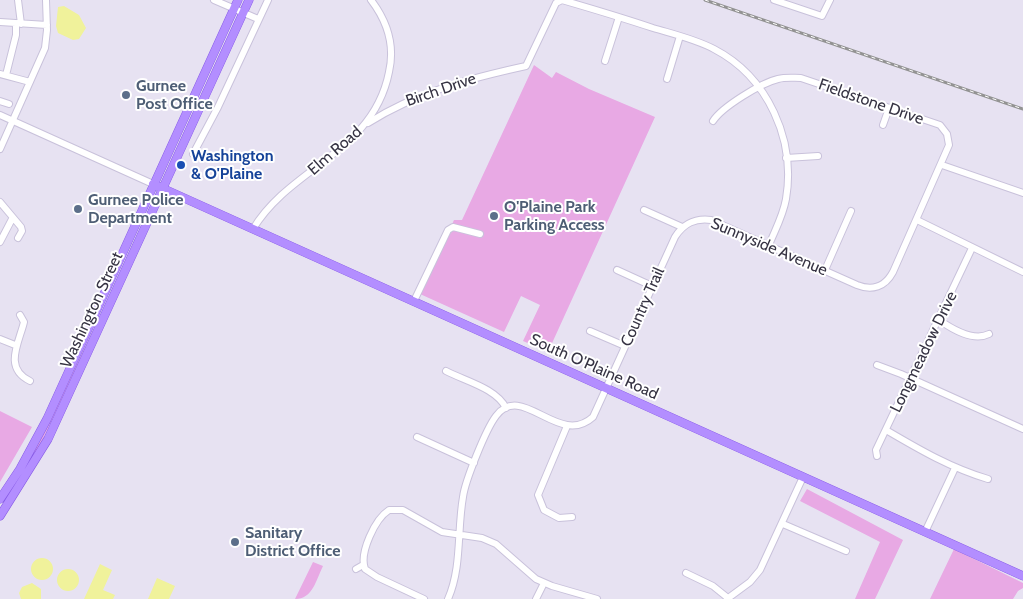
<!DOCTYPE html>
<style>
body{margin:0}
canvas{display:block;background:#e7e2f2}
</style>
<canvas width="1023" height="599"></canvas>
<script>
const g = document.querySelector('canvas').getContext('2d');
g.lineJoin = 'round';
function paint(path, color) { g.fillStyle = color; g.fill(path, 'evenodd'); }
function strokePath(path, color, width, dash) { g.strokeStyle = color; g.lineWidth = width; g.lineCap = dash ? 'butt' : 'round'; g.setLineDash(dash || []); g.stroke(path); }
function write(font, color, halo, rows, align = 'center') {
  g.font = font + ' Cabin,sans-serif'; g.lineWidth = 4; g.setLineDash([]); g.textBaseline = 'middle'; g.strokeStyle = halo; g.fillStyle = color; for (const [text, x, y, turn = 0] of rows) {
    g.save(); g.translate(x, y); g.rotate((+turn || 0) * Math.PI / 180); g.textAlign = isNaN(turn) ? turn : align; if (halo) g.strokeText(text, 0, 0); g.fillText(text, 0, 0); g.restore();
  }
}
const green = new Path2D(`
 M534 65 552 78 556 72 589 89 655 117 548 352 523 341 540 305 521 296 504 332 420 294 454 220H462Z
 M100 316 43 439 0 509 43 435Z
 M0 411 32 427 0 482Z
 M807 489 903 540 875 599H855L880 542 800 501Z
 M954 549 1023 583V588L1018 591 1013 599H930Z
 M313 562 323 566C316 580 313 599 295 599Z`);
const water = new Path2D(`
 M64 6 79 15 86 28 79 39 73 40 58 33 56 26 58 7Z
 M31 569a11 11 0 1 1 22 0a11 11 0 1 1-22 0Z
 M100 564 112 570 103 590 115 595 113 599H84Z
 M57 580a11 11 0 1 1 22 0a11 11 0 1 1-22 0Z
 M157 578 175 586 169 599H148Z
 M32 583 41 589V599H21L19 593 22 587Z`);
const minor = new Path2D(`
 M18 0 21 24
 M214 0 258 19
 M562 0C593 9 623 18 653 28 673 34 695 39 714 49 768 77 796 140 786 199 783 216 775 230 769 245
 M774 0 822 16 830 0
 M0 22 47 25
 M605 61 619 17
 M0 74 30 82
 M6 75 16 35V24
 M667 79 680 36
 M0 101 9 104
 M0 115 153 184
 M368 123C417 92 471 78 526 66L556 3 562 0
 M883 125 889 108
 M0 149 45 48 47 30 46 0
 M193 154 218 107 268 0
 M786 158 818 156
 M942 165 1023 193
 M0 202 21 227 22 231 18 238
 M644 210 682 227
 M917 220 1023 272
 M253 229C291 166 373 153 389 72 395 46 387 21 371 0
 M0 242 12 219
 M617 270 652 286
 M825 270 851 211
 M414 301 448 230 453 227 480 234
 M20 315 24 322C19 343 3 368 30 381
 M939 320C952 329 973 342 989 334
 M590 331 625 346
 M0 339 15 345
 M877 365 901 374 1023 429
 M446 371C465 381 496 388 506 408
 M567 426 538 495 544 510 559 518 572 517
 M886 430C920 450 951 468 988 479
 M417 437 474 463
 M877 456 876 450 972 248
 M783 524 846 551
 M925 532 955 468
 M356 569 363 565
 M686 573 713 586 728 598
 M424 599 377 577 365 569C359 553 375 519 389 510H403L442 532 482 538 496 544 536 579 552 586 597 599
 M448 599C462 567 457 531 463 497 465 481 486 429 496 416 522 381 559 448 593 417L675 237C684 223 695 218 711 220L857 285C872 291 885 287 893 272L949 145 947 134 940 125 801 78C793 78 786 77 778 79 761 83 722 107 713 121
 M536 599 544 583
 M727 599 750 582 760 570 803 477`);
const major = new Path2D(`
 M153 184 1023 576
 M0 499 20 469 47 419 238 0
 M0 516 48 439 249 0`);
const rail = new Path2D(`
 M705 0 1023 109`);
const markers = [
 [126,95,5,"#5c6f8a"],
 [181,165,5,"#1a4fb4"],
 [78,209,5,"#5c6f8a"],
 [494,216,5,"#5c6f8a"],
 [235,542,5,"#5c6f8a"]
];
const serviceNames = [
 ["Gurnee",136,86],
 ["Post Office",136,104],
 ["Gurnee Police",88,200],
 ["Department",88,218],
 ["O'Plaine Park",504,207],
 ["Parking Access",504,225],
 ["Sanitary",245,533],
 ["District Office",245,551]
];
const streetNames = [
 ["Birch Drive",441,90,-19],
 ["Fieldstone Drive",871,102,19],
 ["Elm Road",335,151,-41],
 ["Sunnyside Avenue",769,247,23],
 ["Country Trail",643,307,-66],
 ["Washington Street",92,310,-65],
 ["Longmeadow Drive",924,352,-64],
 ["South O'Plaine Road",594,367,24]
];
const transitNames = [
 ["Washington",191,156],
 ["& O'Plaine",191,174]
];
paint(green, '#e8a9e4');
paint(water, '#f0f29b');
strokePath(minor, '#c9c2db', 8);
strokePath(major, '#875be6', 9);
strokePath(minor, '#fff', 6);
strokePath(major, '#b38eff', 8);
strokePath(rail, '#939393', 3);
strokePath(rail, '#fff', 1, [4]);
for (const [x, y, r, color] of markers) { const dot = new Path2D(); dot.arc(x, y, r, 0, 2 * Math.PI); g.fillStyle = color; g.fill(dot); strokePath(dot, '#fff', 2); }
write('bold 16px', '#4e5e75', '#fff', serviceNames, 'left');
write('16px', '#363343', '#fff', streetNames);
write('bold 16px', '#164399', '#fff', transitNames, 'left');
</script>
